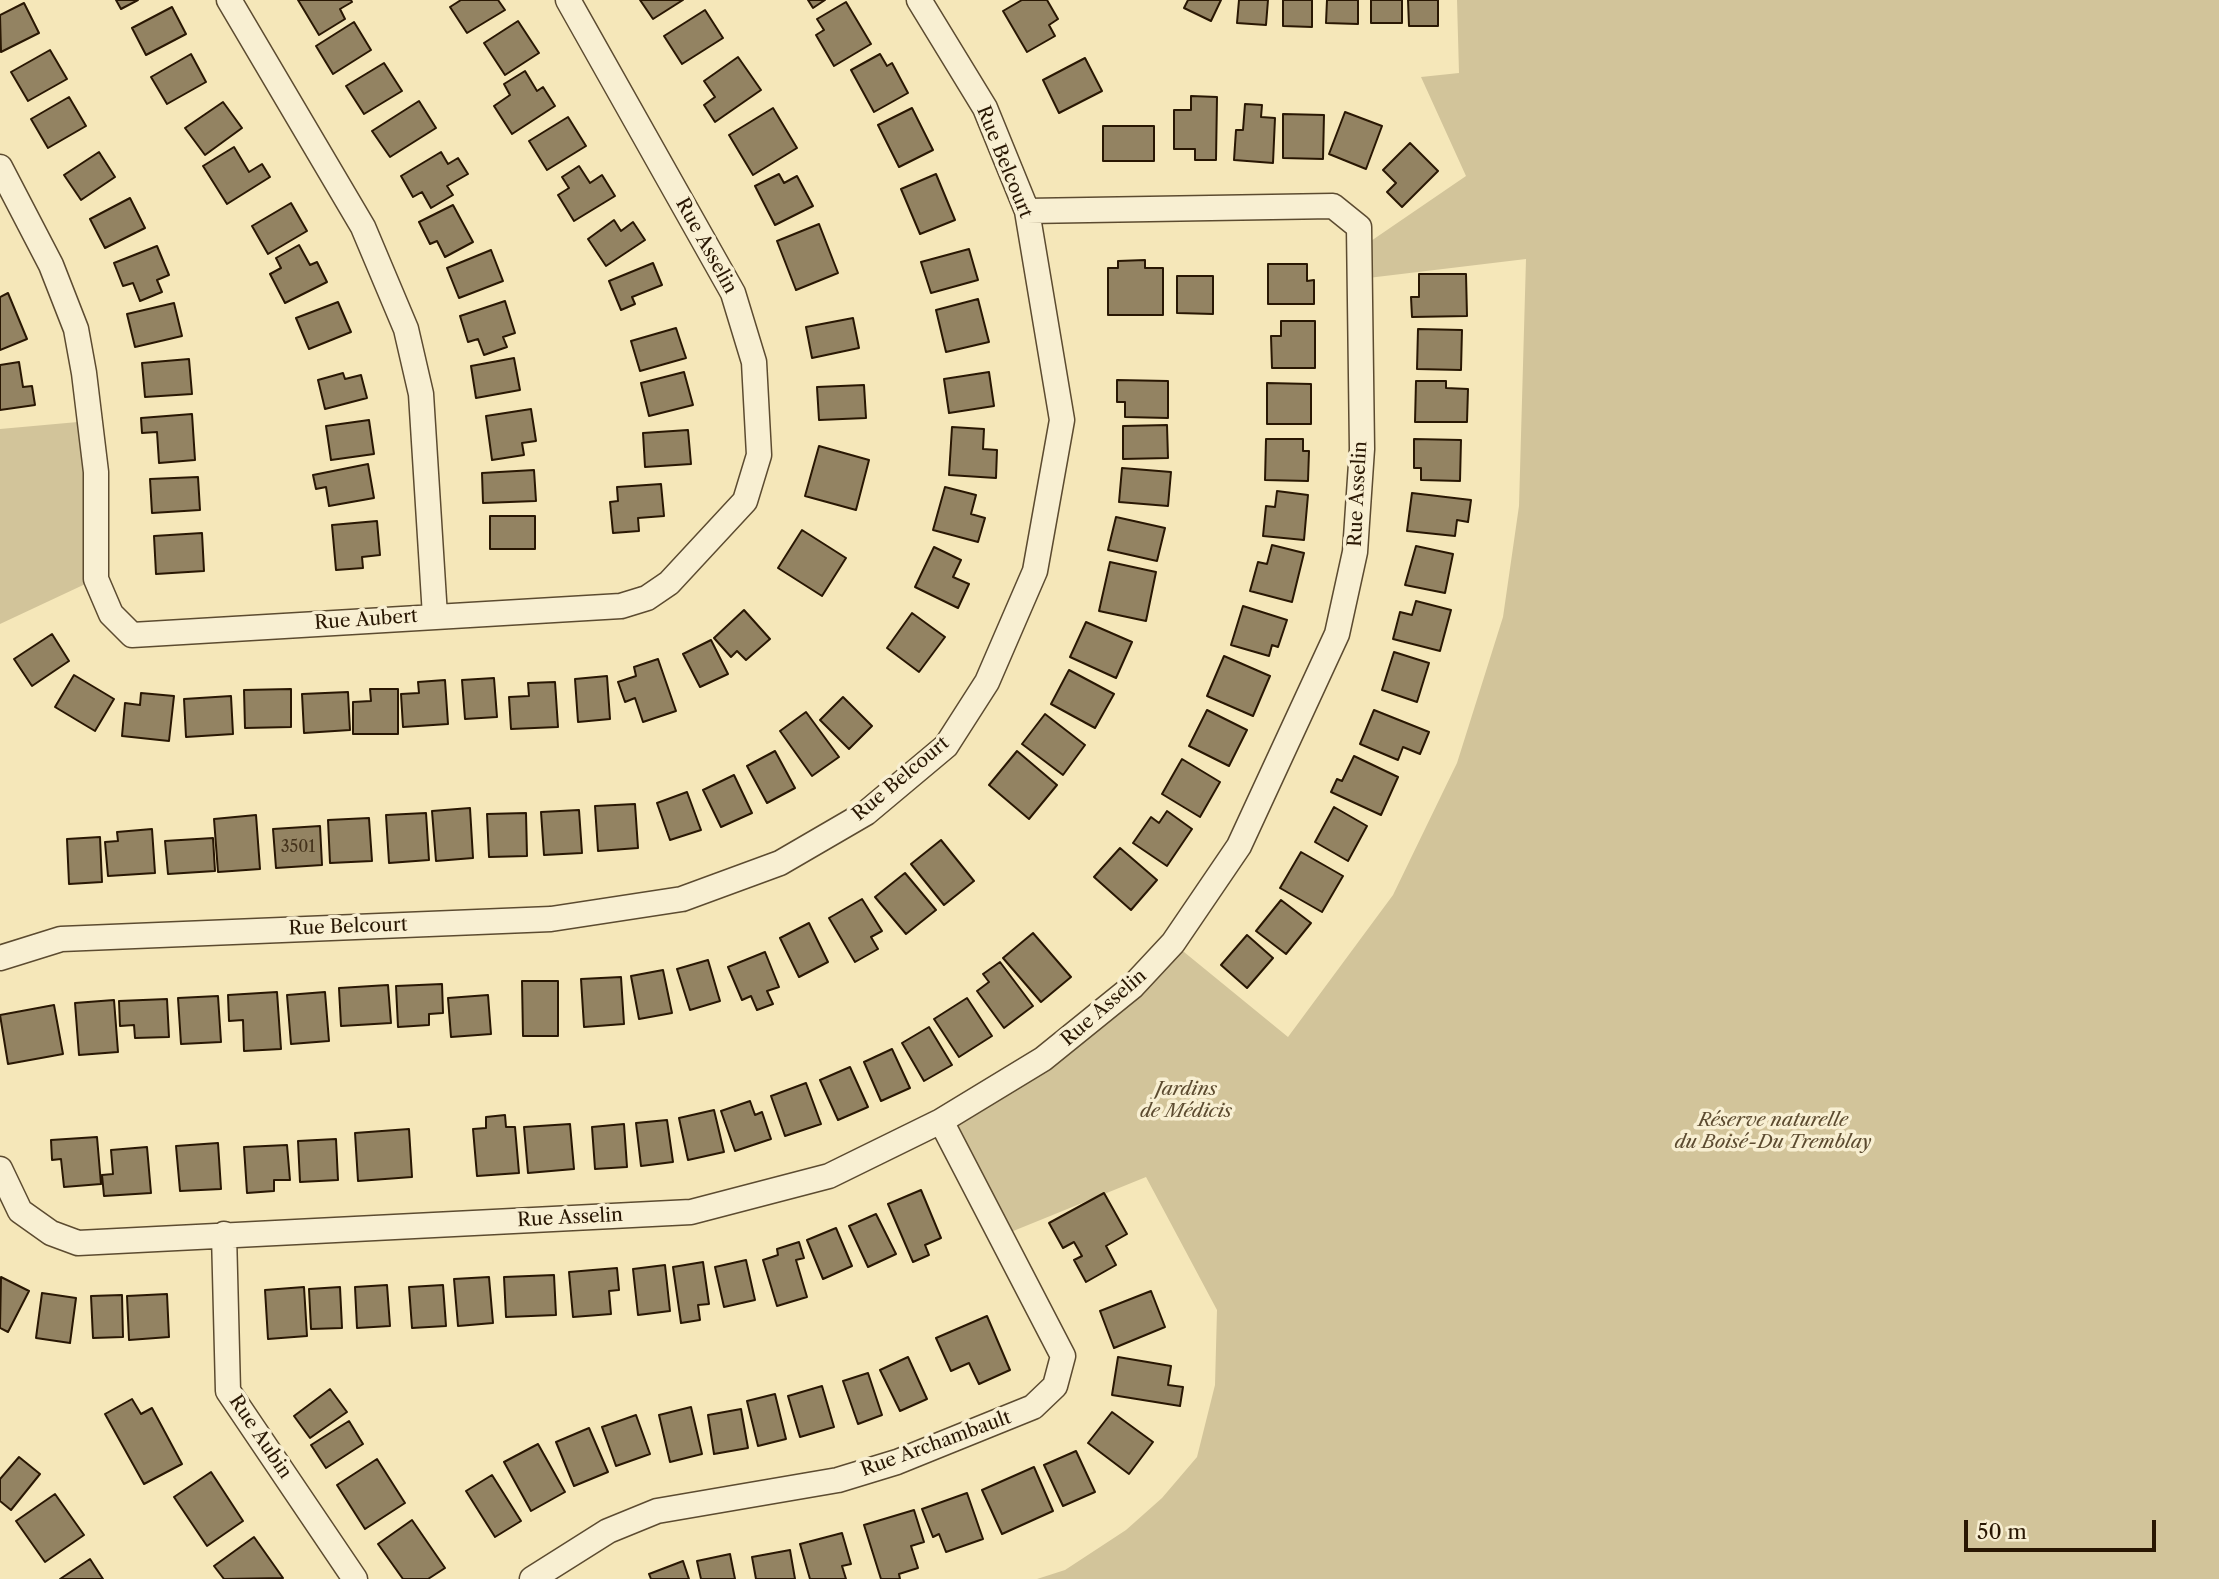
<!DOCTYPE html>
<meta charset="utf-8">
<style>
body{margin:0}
#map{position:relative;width:2219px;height:1579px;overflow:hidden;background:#f5e7b9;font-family:"Libre Caslon Text",serif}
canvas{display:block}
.scale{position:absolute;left:1964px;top:1520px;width:192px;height:32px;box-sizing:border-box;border:4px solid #291703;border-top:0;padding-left:9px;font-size:21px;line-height:24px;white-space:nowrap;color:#291703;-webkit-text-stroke:5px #f8efd2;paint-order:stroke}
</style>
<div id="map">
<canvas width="2219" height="1579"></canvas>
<div class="scale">50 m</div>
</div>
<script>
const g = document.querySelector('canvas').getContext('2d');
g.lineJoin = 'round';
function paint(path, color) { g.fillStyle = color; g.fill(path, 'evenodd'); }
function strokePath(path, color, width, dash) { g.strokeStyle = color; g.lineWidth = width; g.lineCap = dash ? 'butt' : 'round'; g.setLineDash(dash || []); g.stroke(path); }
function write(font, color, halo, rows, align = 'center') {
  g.font = font + ' "Libre Caslon Text",serif'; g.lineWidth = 7; g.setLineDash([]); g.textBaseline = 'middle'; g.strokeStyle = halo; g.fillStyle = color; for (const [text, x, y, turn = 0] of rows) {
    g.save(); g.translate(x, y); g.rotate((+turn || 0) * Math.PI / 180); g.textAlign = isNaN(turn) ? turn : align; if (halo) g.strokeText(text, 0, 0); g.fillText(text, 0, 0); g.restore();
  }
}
const green = new Path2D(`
 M1457 0H2219V1579H1037L1065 1570 1126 1530 1162 1498 1197 1457 1215 1385 1217 1310 1146 1177 1001 1236 941 1121 1043 1059 1173 943 1288 1037 1393 895 1457 763 1503 617 1519 506 1526 259 1368 278V243L1466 176 1421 77 1459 73Z
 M89 421 96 579 0 624V429Z`);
const building = new Path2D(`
 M116 0H138L121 9Z
 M298 0H351L352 2 340 9 345 19 319 35Z
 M461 0H498L505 10 467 33 450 7Z
 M640 0H683L653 19Z
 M808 0H825L813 8Z
 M1022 0H1047L1058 19 1049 25 1055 36 1027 52 1003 11Z
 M1188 0H1221L1211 21 1184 8Z
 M1239 0H1268L1266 25 1237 23Z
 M1283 0H1312V27L1283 26Z
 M1327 0H1358V24L1326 23Z
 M1371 0H1402V23H1371Z
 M1408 0H1438V26H1409Z
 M846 2 871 44 834 66 816 35 824 30 817 19Z
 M24 3 39 33 1 52 0 15Z
 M172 7 186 34 146 55 132 28Z
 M705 10 723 38 682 64 664 36Z
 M518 21 539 53 505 75 484 43Z
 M354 22 371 50 333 74 316 46Z
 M50 50 67 79 28 101 11 72Z
 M191 54 206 82 167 104 151 77Z
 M880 54 887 66 892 63 908 93 874 112 851 70Z
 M738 57 761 90 715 122 704 105 715 97 704 81Z
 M1085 58 1102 91 1059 113 1043 80Z
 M384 63 402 91 364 114 346 86Z
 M525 71 537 91 543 87 555 106 512 134 494 106 510 95 504 84Z
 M1191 96 1217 97 1216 160H1195V149H1174V110H1191Z
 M69 97 86 126 48 148 31 119Z
 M419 101 436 128 390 157 372 131Z
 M223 102 242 128 205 155 185 128Z
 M1245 104 1262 105 1261 117 1275 118 1273 163 1234 160 1236 130H1243Z
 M773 108 797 148 753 175 729 135Z
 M912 108 933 150 899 167 878 125Z
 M1345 112 1382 126 1366 169 1329 154Z
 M1283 114 1324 115 1323 159 1283 158Z
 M568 117 586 146 547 170 529 141Z
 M1103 126H1154V161H1103Z
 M1410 143 1438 171 1402 207 1387 192 1396 183 1383 170Z
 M234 147 249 172 262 164 270 177 227 204 203 166Z
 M99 152 115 177 81 200 64 175Z
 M441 152 448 164 458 158 468 174 447 186 453 195 431 208 422 192 413 197 401 176Z
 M579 166 590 183 602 175 615 196 574 221 558 195 569 188 562 177Z
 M779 174 784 183 797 176 813 206 775 225 755 186Z
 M936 174 955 220 920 234 901 189Z
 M130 198 145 228 105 248 90 219Z
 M291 203 307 231 268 254 252 226Z
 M453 205 473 242 445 257 437 241 430 244 419 222Z
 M614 220 621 231 633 222 645 240 606 266 588 239Z
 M819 224 838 273 796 290 777 241Z
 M299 245 310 265 317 262 327 282 285 303 270 274 281 268 276 258Z
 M157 246 169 275 157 280 162 292 140 301 133 283 123 286 114 263Z
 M969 249 978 280 931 293 921 262Z
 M491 250 503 281 459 298 447 268Z
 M1145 260V268H1163V315H1108V268H1118V261Z
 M653 263 662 285 632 297 635 304 621 310 609 281Z
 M1268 264H1307V281L1314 280V304H1268Z
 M1419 274H1466L1467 316 1412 317 1411 297H1419Z
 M1177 276H1213V314L1177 313Z
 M8 293 27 339 0 350V297Z
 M978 299 989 342 946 352 936 310Z
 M505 301 515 333 503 337 507 347 484 355 478 339 468 342 460 316Z
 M338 302 351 332 309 349 296 318Z
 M174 303 182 336 135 347 127 314Z
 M853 318 859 348 812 358 806 327Z
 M1281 321H1315V368H1272L1271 336H1281Z
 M676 328 686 358 640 371 631 341Z
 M1418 329 1462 330 1461 370 1417 369Z
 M514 358 520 390 476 398 471 366Z
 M189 359 192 394 145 397 142 363Z
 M19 362 23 387 32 386 35 405 0 410V365Z
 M684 372 693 405 649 416 641 383Z
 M989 372 994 406 949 413 944 379Z
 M343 373 345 379 361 375 367 398 325 409 318 380Z
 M1117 380 1168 381V418L1125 417V402H1117Z
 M1416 381H1446V388L1468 389 1467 422H1415Z
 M1267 383 1311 384V424H1267Z
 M864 385 866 418 819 420 817 387Z
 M531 409 536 441 522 443 524 455 492 460 486 416Z
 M192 414 195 460 159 463 157 432 142 433 141 418Z
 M369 420 374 454 331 460 326 426Z
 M1167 425 1168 458 1123 459V426Z
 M952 427 984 429 983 449 997 450 996 478 949 475Z
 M688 430 691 464 645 467 643 433Z
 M1266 439H1303V451H1309L1308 481 1265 480Z
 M1414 439 1461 440 1460 481 1421 480V468H1414Z
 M819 446 869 460 856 510 805 496Z
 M368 464 374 498 329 506 326 487 316 489 313 475Z
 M1122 468 1171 472 1168 506 1119 502Z
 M534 470 536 501 483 503 482 473Z
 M198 477 200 510 152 513 150 479Z
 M661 484 664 516 638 518 639 531 613 533 610 502 618 501 617 487Z
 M945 487 976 495 971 514 985 518 978 542 933 530Z
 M1277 491 1308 495 1304 540 1263 536 1266 506 1275 507Z
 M1412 493 1471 500 1468 522 1457 520 1455 536 1407 531Z
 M490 516H535V549H490Z
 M1116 517 1165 528 1157 561 1108 550Z
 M377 521 380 555 362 557 363 568 336 570 332 525Z
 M802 530 846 558 822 596 778 568Z
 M202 533 204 571 156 574 154 536Z
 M1272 545 1304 553 1292 602 1250 591 1258 562 1267 564Z
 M1416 546 1453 554 1445 593 1405 585Z
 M934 547 961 560 953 577 969 584 958 608 915 587Z
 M1110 562 1156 572 1146 621 1099 611Z
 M1416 601 1451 610 1440 651 1393 639 1400 612 1412 615Z
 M1243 606 1287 620 1278 647 1272 645 1269 656 1231 645Z
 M744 610 770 639 746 660 737 651 731 657 714 638Z
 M912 613 945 637 919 672 887 648Z
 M1086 622 1132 642 1116 678 1070 657Z
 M52 634 69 661 32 686 14 659Z
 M711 640 728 674 700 687 683 654Z
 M1394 652 1429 663 1417 702 1382 690Z
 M1224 656 1270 676 1253 716 1207 696Z
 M658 659 676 711 643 722 635 698 625 702 618 682 636 676 634 667Z
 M1069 670 1114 694 1095 728 1051 704Z
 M74 675 114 699 95 731 55 707Z
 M607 676 610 719 578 722 575 679Z
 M494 678 497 717 465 719 462 680Z
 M445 680 448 724 403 727 401 694 419 693 418 682Z
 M555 682 558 727 511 729 509 697 529 696 528 683Z
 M291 689V727L245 728 244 690Z
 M370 689H398V734H353V702L371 701Z
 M348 692 350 730 304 733 302 694Z
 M141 693 174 696 169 741 122 736 125 703 140 705Z
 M231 696 233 734 186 737 184 699Z
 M843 697 872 726 849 749 820 720Z
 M1207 710 1247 730 1229 766 1189 746Z
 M1374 710 1429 732 1420 754 1403 747 1398 760 1360 744Z
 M806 712 839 757 812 776 780 731Z
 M1045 714 1085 745 1063 775 1022 744Z
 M775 751 795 788 767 803 747 766Z
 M1017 751 1057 785 1029 819 989 785Z
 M1354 756 1398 777 1381 815 1331 792 1337 779 1342 781Z
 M1182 759 1220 782 1200 817 1162 794Z
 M734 775 752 813 721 827 703 790Z
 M687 792 701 830 670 840 657 803Z
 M635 804 638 848 598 851 595 806Z
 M1334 807 1367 826 1348 861 1315 842Z
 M470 808 473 858 436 861 432 811Z
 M579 810 582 853 544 855 541 812Z
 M1167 811 1192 829 1167 866 1133 843 1151 817 1159 823Z
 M426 813 429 860 389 863 386 815Z
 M526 813 527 856 489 857 487 814Z
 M256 815 260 869 218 872 214 819Z
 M369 818 372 861 330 863 328 820Z
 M320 826 322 865 276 868 273 829Z
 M152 829 155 873 108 876 105 842 118 841 117 832Z
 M100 837 102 882 69 884 67 839Z
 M213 838 215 871 168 874 165 841Z
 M941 840 974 881 944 905 911 864Z
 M1120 848 1157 880 1131 910 1094 877Z
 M1301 852 1343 876 1322 912 1280 888Z
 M905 873 936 910 906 934 875 897Z
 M862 899 882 931 871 937 878 949 855 962 829 918Z
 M1281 900 1311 923 1286 954 1256 931Z
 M809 923 828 962 799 977 780 938Z
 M1033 933 1071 977 1041 1002 1003 958Z
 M1247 935 1273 958 1247 988 1221 965Z
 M765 952 779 987 767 991 773 1004 757 1010 751 996 742 1000 728 967Z
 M708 960 720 1001 690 1010 677 969Z
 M1000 962 1033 1006 1004 1028 977 991 989 982 983 974Z
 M663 970 672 1013 639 1019 631 976Z
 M621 977 624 1024 584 1027 581 979Z
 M522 981H558V1036H523Z
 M442 984 443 1013 429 1014V1025L398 1027 396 986Z
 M388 985 391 1023 341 1026 339 988Z
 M277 992 281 1049 244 1051 243 1020 229 1021 228 995Z
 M325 992 329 1041 291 1044 287 995Z
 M488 995 491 1034 451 1037 448 998Z
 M218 996 221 1042 181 1044 178 998Z
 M967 998 992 1036 959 1057 934 1019Z
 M167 999 169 1037 135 1038 134 1025 120 1026 119 1001Z
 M114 1000 118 1052 79 1055 75 1003Z
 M54 1005 63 1054 8 1064 0 1015Z
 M929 1027 952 1065 924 1081 902 1043Z
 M892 1049 910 1088 881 1101 864 1062Z
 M850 1067 868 1107 838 1120 820 1080Z
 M806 1083 821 1124 785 1136 771 1096Z
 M750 1101 755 1115 762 1112 771 1139 735 1151 721 1111Z
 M714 1110 724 1152 688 1160 679 1118Z
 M505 1115 506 1127H515L519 1173 477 1176 473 1129 486 1128V1117Z
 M667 1120 673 1162 641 1166 636 1123Z
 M570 1124 574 1169 528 1173 524 1127Z
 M624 1124 627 1167 595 1169 592 1127Z
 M409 1129 412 1177 358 1181 355 1133Z
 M97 1137 101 1184 64 1187 61 1159 52 1160 51 1140Z
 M336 1139 338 1180 300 1182 298 1141Z
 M218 1143 221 1189 180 1191 176 1146Z
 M287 1145 290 1180H274V1191L247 1193 244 1147Z
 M147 1147 151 1193 104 1196 102 1175 113 1174 111 1150Z
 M921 1190 941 1238 925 1245 929 1255 913 1262 888 1204Z
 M1104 1193 1127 1234 1106 1246 1116 1265 1086 1282 1074 1260 1082 1256 1074 1242 1063 1248 1049 1223Z
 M876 1214 896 1254 868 1267 849 1226Z
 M836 1228 852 1266 823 1279 807 1240Z
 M799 1242 804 1258 796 1260 807 1297 777 1306 763 1260 778 1255 777 1249Z
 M746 1260 755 1300 724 1307 715 1267Z
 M703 1262 709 1304 698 1305 700 1320 681 1323 673 1267Z
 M665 1265 670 1311 638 1315 633 1269Z
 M617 1268 619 1290 609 1291 611 1314 573 1317 569 1272Z
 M554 1275 556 1315 506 1317 504 1277Z
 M1 1277 29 1291 8 1332 0 1328Z
 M489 1277 493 1323 458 1326 454 1279Z
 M387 1285 390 1326 357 1328 355 1287Z
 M443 1285 446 1326 412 1328 409 1287Z
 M304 1287 307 1336 268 1339 265 1290Z
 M340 1287 342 1328 311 1329 309 1289Z
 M1151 1291 1165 1327 1114 1348 1100 1311Z
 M42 1293 76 1298 70 1343 36 1338Z
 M167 1294 169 1337 129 1340 127 1296Z
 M122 1295 123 1337 93 1338 91 1296Z
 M987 1316 1010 1370 979 1384 969 1363 951 1371 936 1338Z
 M908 1357 927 1399 900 1411 880 1370Z
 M1118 1357 1171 1366 1168 1385 1183 1387 1180 1406 1112 1395Z
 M868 1373 882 1415 858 1424 843 1381Z
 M822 1386 834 1427 800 1437 788 1396Z
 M330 1389 347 1412 310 1438 294 1416Z
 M775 1394 786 1439 758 1446 747 1401Z
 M132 1399 141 1414 152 1408 182 1464 144 1484 105 1414Z
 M691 1407 702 1454 670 1462 659 1415Z
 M741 1409 748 1448 714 1454 708 1415Z
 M1112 1412 1153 1442 1129 1474 1088 1443Z
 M636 1415 650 1454 616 1466 602 1427Z
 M349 1421 363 1444 326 1468 311 1445Z
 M589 1428 608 1472 574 1486 556 1442Z
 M538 1444 565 1492 531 1511 504 1462Z
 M1076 1451 1095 1492 1063 1506 1044 1465Z
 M19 1457 40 1474 11 1510 0 1501V1479Z
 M377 1459 405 1503 365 1529 337 1485Z
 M1034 1467 1053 1511 1002 1534 982 1490Z
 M211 1472 243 1521 207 1546 174 1497Z
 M492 1475 521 1521 495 1537 466 1491Z
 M967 1493 983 1539 946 1552 939 1534 933 1537 922 1509Z
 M55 1494 84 1535 45 1562 16 1521Z
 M914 1510 924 1542 911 1546 918 1568 899 1574 900 1579H881L864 1525Z
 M412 1520 445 1568 428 1579H403L378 1544Z
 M842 1533 851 1564 842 1566 846 1579H810L800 1544Z
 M254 1537 283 1578 224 1579 214 1566Z
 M790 1550 795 1579H756L752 1557Z
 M730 1554 735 1579H701L697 1561Z
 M90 1559 103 1579H60Z
 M683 1561 689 1579H651L649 1574Z`);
const minor = new Path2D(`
 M229 0 363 227 406 329 421 394 435 616
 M0 167 51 265 76 329 84 373 96 472V579L111 614 132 635 621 606 647 598 669 583 745 501 759 455 754 362 733 293 568 0
 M0 958 61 939 551 919 682 899 780 863 866 813 946 746 987 682 1035 571 1062 420 1027 211 985 108 919 0
 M0 1169 20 1211 51 1233 78 1243 691 1212 829 1176 941 1121 1043 1059 1132 987 1173 943 1239 846 1337 634 1355 552 1362 449 1359 227 1333 206 1027 211
 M224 1234 228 1391 355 1579
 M532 1579 608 1531 657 1511 838 1480 897 1462 1033 1407 1055 1386 1063 1356 941 1121`);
const numberNames = [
 ["3501",298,847]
];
const streetNames = [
 ["Rue Belcourt",1004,162,68],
 ["Rue Asselin",706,246,61],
 ["Rue Asselin",1358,494,-87],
 ["Rue Aubert",366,620,-4],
 ["Rue Belcourt",901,779,-40],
 ["Rue Belcourt",348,927,-2],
 ["Rue Asselin",1104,1008,-41],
 ["Rue Asselin",570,1218,-3],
 ["Rue Aubin",260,1437,56],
 ["Rue Archambault",936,1444,-20]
];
const parkNames = [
 ["Jardins",1186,1090],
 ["de Médicis",1186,1112],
 ["Réserve naturelle",1773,1121],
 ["du Boisé-Du Tremblay",1773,1143]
];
paint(green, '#d2c49a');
paint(building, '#938362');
strokePath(building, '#291703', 2);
strokePath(minor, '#5c4b30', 27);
strokePath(minor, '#f8efd2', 24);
write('16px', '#44321b', null, numberNames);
write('19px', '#291703', '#f8efd2', streetNames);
write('italic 19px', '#5c4b30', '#f8efd2', parkNames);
</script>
